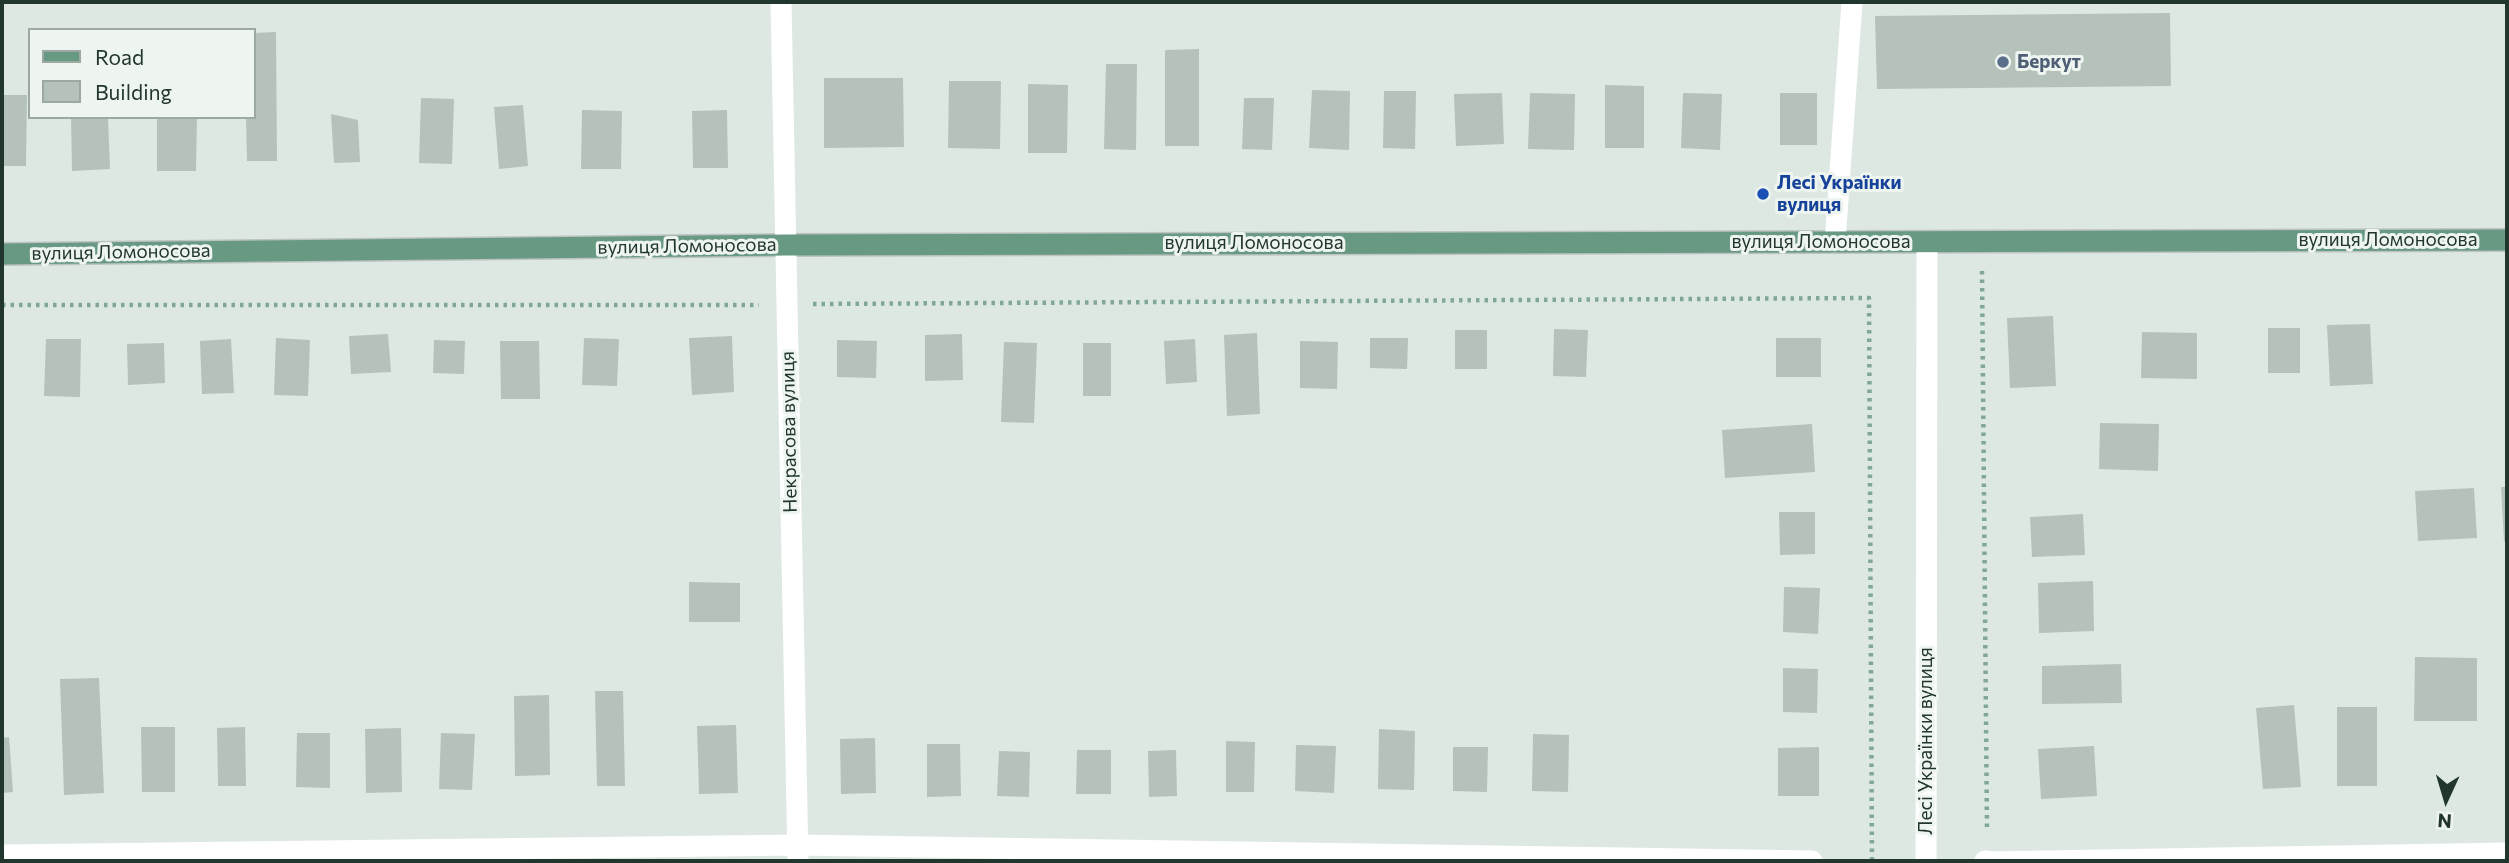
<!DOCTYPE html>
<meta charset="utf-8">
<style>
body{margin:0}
#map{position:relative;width:2509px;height:863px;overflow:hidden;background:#dee8e2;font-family:Commissioner,sans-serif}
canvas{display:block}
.frame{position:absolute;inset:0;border:4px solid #21362d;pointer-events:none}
.legend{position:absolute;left:28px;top:28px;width:228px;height:91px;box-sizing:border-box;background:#eef5f0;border:2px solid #9ca9a2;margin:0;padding:9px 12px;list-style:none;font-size:21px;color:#21362d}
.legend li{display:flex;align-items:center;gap:14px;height:35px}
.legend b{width:35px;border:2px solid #9ca9a2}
.north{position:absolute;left:2411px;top:765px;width:70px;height:70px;-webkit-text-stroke:5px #eef5f0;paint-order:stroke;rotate:184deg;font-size:19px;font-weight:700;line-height:28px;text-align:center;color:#21362d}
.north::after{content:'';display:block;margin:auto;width:24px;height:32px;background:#21362d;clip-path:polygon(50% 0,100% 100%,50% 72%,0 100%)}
</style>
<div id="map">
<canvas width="2509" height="863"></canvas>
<div class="frame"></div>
<ul class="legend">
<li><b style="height:9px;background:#679983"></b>Road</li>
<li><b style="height:19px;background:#b4c2ba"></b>Building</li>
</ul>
<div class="north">N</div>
</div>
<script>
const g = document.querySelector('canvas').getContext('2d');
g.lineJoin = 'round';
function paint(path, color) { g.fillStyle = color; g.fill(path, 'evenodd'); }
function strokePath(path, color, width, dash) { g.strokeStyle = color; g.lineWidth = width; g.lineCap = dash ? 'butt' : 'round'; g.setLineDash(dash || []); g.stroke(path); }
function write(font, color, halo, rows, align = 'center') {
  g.font = font + ' Commissioner,sans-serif'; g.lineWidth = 6; g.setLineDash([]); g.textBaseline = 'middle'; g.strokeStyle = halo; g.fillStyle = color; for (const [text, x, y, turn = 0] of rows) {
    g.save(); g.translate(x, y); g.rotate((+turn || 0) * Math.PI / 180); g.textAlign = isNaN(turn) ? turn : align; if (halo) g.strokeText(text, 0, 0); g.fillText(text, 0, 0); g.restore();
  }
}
const building = new Path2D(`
 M2170 13 2171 86 1877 89 1875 16Z
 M276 32 277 161H247L246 117H254V33Z
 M1199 49V146H1165V50Z
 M1106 64H1137L1136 150 1104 149Z
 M824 78H903L904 147 824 148Z
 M949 81H1001L1000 149 948 148Z
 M1028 84 1068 85 1067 153H1028Z
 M1605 85 1644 86V148H1605Z
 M1312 90 1350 91 1349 150 1309 148Z
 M1384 91H1416L1415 149 1383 148Z
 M1502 93 1504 144 1456 146 1454 94Z
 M1530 93 1575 94 1574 150 1528 149Z
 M1683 93 1722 94 1720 150 1681 148Z
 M1780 93H1817V145H1780Z
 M2 95H27L26 166H2Z
 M421 98 454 99 452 164 419 163Z
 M1244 98H1274L1272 150 1242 149Z
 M523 105 528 166 499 169 494 107Z
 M582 110 622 111 621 169H581Z
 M727 110 728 168H693L692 111Z
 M331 114 358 120 360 162 334 163Z
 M71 117H108L110 169 72 171Z
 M157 117H197L196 171H157Z
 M2053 316 2056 386 2010 388 2007 318Z
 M2370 324 2373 384 2330 386 2327 325Z
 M2268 328H2300V373H2268Z
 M1554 329 1588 330 1586 377 1553 376Z
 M1455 330H1487V369H1455Z
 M2142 332 2197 333V379L2141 378Z
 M1257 333 1260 414 1227 416 1224 335Z
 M388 334 391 372 351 374 349 336Z
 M962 334 963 380 925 381V335Z
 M732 336 734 392 692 395 689 338Z
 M276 338 310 340 308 396 274 395Z
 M584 338 619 339 617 386 582 385Z
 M1370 338H1408L1407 369 1370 368Z
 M1776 338H1821V377H1776Z
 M46 339H81L80 397 44 396Z
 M231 339 234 393 202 394 200 341Z
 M1195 339 1197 382 1166 384 1164 341Z
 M434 340 465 341 464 374 433 373Z
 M837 340 877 341 876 378 837 377Z
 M500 341H539L540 399H501Z
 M1300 341 1338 342 1337 389 1300 388Z
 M1004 342 1037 343 1034 423 1001 422Z
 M164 343 165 383 128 385 127 344Z
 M1083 343H1111V396H1083Z
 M2100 423 2159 424 2158 471 2099 469Z
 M1812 424 1815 472 1725 478 1722 430Z
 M2501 487H2507V541H2504Z
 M2474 488 2477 538 2418 541 2415 491Z
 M1779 512H1815V554L1780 555Z
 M2083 514 2085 555 2032 557 2030 517Z
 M2093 581 2094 631 2039 633 2038 583Z
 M689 582 740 583V622H689Z
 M1784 587 1820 588 1818 634 1783 632Z
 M2415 657 2477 658V721H2414Z
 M2121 664 2122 703 2042 704V666Z
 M1783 668 1818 669 1817 713 1783 712Z
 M99 678 104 793 64 795 60 679Z
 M595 691H623L625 786H597Z
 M549 695 550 775 515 776 514 696Z
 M2294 705 2301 787 2263 789 2256 708Z
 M2337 707H2377V786H2337Z
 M736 725 738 793 699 794 697 726Z
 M141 727H175V792H142Z
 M245 727 246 786H218L217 728Z
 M401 728 402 792 366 793 365 729Z
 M1379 729 1415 731 1414 790 1378 789Z
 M297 733H330V788L296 787Z
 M441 733 475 734 472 790 439 789Z
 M1533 734 1569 735 1568 792 1532 791Z
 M9 737 13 792 2 793V738Z
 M875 738 876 793 841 794 840 739Z
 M1226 741 1255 742 1254 792H1226Z
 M927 744H960L961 796 927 797Z
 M1296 745 1336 746 1334 793 1295 791Z
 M2094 746 2097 796 2041 799 2038 749Z
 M1453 747H1488L1487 792 1453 791Z
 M1819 747V796H1778V748Z
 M1077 750H1111V794H1076Z
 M1176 750 1177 796 1149 797 1148 751Z
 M999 751 1030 752 1029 797 997 796Z`);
const path = new Path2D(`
 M1982 271 1987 832
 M813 304 1869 298 1872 861
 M2 305H759`);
const lane = new Path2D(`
 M1987 861 2507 852`);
const street = new Path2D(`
 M781 2 798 861
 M1835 242 1852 2
 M2 855 798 845 1812 861
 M1926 861 1927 242
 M1985 861H1987`);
const primary = new Path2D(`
 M2 254 786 245 2507 240`);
const markers = [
 [2003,62,7,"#5c6f8a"],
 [1763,194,7,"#1a4fb4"]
];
const serviceNames = [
 ["Беркут",2017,62]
];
const transitNames = [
 ["Лесі Українки",1777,183],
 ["вулиця",1777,205]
];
const streetNames = [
 ["вулиця Ломоносова",2388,240],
 ["вулиця Ломоносова",1821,242],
 ["вулиця Ломоносова",1254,243],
 ["вулиця Ломоносова",687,246,-1],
 ["вулиця Ломоносова",121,252,-1],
 ["Некрасова вулиця",789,432,-91],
 ["Лесі Українки вулиця",1926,741,-90]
];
paint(building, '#b4c2ba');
strokePath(primary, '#bcc3c0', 24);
strokePath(path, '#81a895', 4.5, [3.5, 5]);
strokePath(lane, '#fff', 19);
strokePath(street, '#fff', 21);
strokePath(primary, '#679983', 21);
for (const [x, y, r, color] of markers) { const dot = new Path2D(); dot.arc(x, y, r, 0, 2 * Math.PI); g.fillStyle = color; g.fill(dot); strokePath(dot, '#eef5f0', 2.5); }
write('bold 19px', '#4e5e75', '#eef5f0', serviceNames, 'left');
write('bold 19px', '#164399', '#eef5f0', transitNames, 'left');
write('19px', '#21362d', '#eef5f0', streetNames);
</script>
